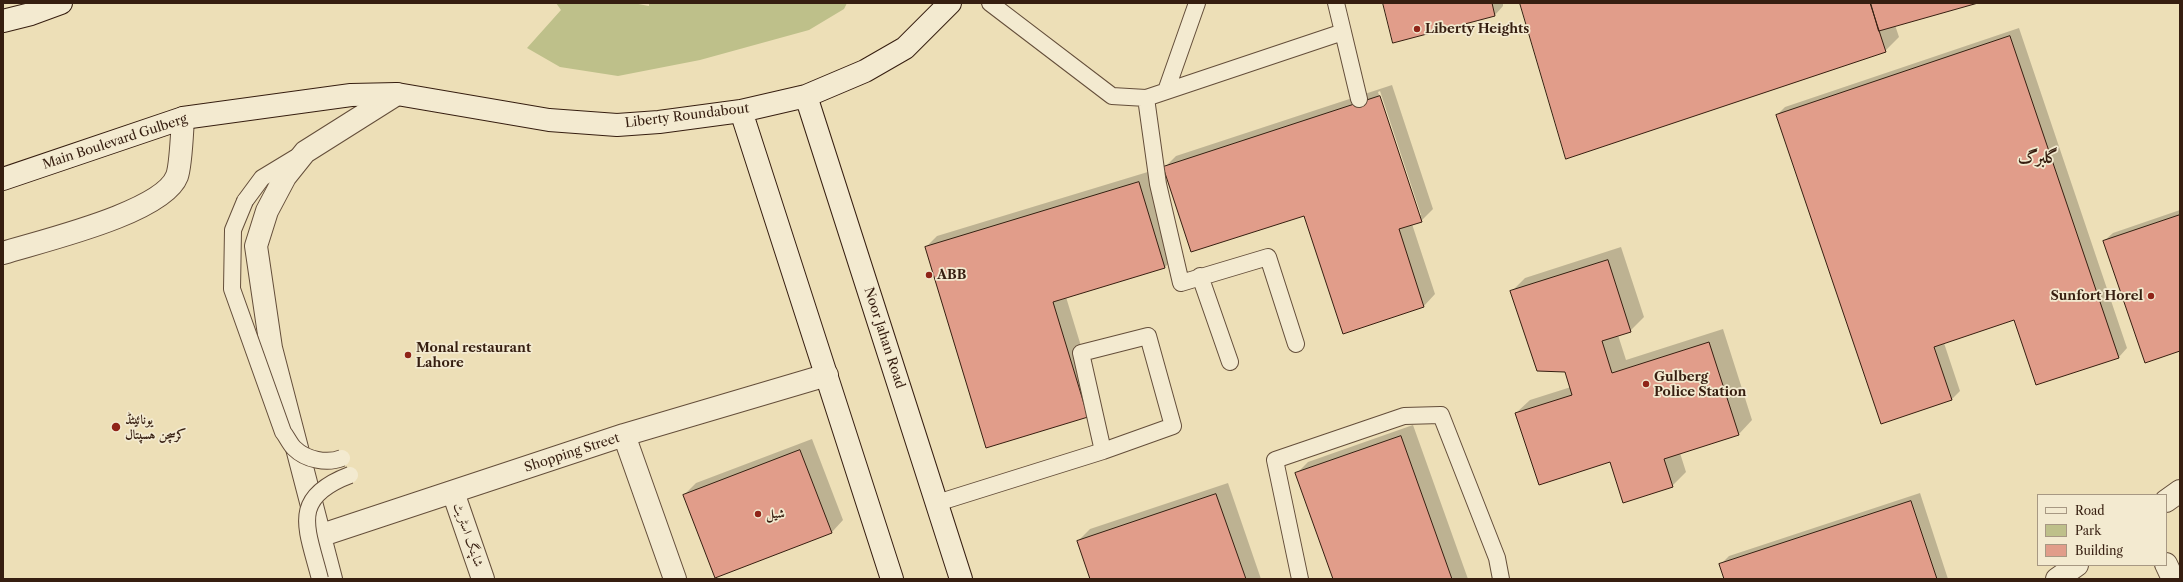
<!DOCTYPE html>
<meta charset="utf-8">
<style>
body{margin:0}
#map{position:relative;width:2183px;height:582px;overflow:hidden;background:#eddfb7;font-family:"Libre Caslon Text",serif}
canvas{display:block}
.frame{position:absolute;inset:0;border:4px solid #361e10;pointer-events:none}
.legend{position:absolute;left:2037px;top:494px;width:130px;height:72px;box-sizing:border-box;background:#f3ead0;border:1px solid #a79883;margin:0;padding:5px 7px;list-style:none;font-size:12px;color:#361e10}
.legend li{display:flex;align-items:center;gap:8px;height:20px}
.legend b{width:20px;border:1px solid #a79883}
</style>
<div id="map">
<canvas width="2183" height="582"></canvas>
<div class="frame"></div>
<ul class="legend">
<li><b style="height:5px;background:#f3ead0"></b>Road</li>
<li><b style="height:11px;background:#bec08a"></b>Park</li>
<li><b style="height:11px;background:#e19d8a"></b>Building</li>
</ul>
</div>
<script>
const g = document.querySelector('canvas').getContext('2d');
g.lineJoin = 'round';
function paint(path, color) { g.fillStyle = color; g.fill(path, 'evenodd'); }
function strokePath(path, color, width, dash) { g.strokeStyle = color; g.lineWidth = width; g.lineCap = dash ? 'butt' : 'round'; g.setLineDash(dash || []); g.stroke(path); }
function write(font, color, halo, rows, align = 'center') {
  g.font = font + ' "Libre Caslon Text",Amiri,serif'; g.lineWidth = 3.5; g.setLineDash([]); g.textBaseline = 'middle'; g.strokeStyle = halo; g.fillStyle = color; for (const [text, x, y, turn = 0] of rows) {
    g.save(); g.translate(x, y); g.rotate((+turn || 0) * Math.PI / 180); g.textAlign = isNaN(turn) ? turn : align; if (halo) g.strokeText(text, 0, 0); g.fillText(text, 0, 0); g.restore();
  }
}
const green = new Path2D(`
 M556 3H633L649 6V3H847L844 9 809 30 700 60 618 76 560 67 527 48 561 10Z`);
const shadow = new Path2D(`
 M1384 3H1503V6L1495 15 1394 42Z
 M1521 3H1974L1895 25 1899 37 1885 51Z
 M2019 28 2127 348 2119 357 2037 384 2015 319 1944 343 1960 391 1951 400 1777 115 1785 107Z
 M1392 85 1433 209 1421 221 1412 224 1435 294 1424 306 1305 214 1164 168 1176 156ZM1380 91 1421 215H1418L1378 92Z
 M1151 171 1177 255 1165 267 1066 297 1099 405 1088 416 926 247 937 236Z
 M2180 210V350L2104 241 2113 233Z
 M1621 247 1644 317 1630 331 1618 335 1626 360 1723 329 1752 420 1739 434 1680 453 1686 472 1672 486 1516 413 1530 400 1571 387 1566 371 1512 291 1525 278Z
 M1413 425 1468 579H1334L1296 474 1308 462Z
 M812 439 843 520 832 532 684 495 696 483Z
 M1228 483 1261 579H1091L1078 541 1090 529Z
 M1920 493 1948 579H1725L1720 565 1729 556Z`);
const building = new Path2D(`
 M1383 3H1492L1495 16 1393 43Z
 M1520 3H1870L1886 52 1566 159Z
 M1871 3H1978L1879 31Z
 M2010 36 2119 358 2036 385 2014 320 1934 347 1952 400 1881 424 1776 115Z
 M1380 96 1422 222 1399 229 1424 307 1343 334 1304 216 1191 252 1163 167Z
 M1139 182 1165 268 1053 302 1088 417 986 448 925 247Z
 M2180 215V351L2145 363 2103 241Z
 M1608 260 1631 332 1602 341 1612 373 1709 342 1739 435 1664 459 1673 487 1623 503 1610 462 1539 485 1515 413 1572 395 1565 372 1537 371 1510 291Z
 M1401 436 1452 579H1333L1295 473Z
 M800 450 832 533 715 578 683 495Z
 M1216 494 1246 579H1090L1077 541Z
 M1911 501 1937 579H1724L1719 564Z`);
const lane = new Path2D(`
 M990 3 1112 96 1146 98 1343 32 1336 3
 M1343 32 1359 99
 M1166 91 1197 3
 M1146 98 1158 184 1181 283 1268 257 1296 344
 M245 201 262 178 295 158
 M1200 276 1230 362
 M937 503 1103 451 1173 426 1148 336 1081 353 1103 451
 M1300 579 1275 460 1404 416 1441 415 1497 558 1501 579`);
const street = new Path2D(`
 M3 253C41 241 163 213 177 176 181 165 182 132 183 118
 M624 435 675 579
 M453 492 483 579
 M2166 501 2180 491
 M319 536 624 435 827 375
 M2166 564 2173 579
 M331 579 271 348 256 246 267 211 285 177 305 152 397 94
 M2057 579 2077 565`);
const secondary = new Path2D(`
 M3 21 31 14 61 3
 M806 96 961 579
 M741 111 892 579
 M3 179 183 118 351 95 397 94 549 120 617 125 659 122 741 111 806 96 865 71 905 48 950 3`);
const laneBridge = new Path2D(`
 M245 201 233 230 232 289 283 432C287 437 290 444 294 448 306 460 327 464 342 458
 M320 579C307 528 289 498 350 475`);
const markers = [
 [1417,29,4,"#8f2418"],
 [929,275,4,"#8f2418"],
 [2151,296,4,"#8f2418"],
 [408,355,4,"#8f2418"],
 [1646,384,4,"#8f2418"],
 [116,427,5,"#8f2418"],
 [758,514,4,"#8f2418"]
];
const poiNames = [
 ["Liberty Heights",1425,29],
 ["ABB",937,275],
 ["Sunfort Horel",2143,296,"right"],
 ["Monal restaurant",416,348],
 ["Lahore",416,363],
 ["Gulberg",1654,377],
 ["Police Station",1654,392],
 ["یونائیٹڈ",125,420],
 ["کرسچن ہسپتال",125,435],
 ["شیل",766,514]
];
const streetNames = [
 ["Liberty Roundabout",687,116,-7],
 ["Main Boulevard Gulberg",115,142,-18],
 ["Noor Jahan Road",884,338,72],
 ["Shopping Street",572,453,-18],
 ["شاپنگ اسٹریٹ",468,535,71]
];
const districtNames = [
 ["گلبرگ",2038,158]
];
paint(green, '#bec08a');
paint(shadow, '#0003');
paint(building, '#e19d8a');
strokePath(building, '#361e10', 1);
strokePath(lane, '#644e3a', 18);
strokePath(street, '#644e3a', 24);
strokePath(secondary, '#361e10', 24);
strokePath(lane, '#f3ead0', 16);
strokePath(street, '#f3ead0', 22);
strokePath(secondary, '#f3ead0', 22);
strokePath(laneBridge, '#644e3a', 18, []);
strokePath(laneBridge, '#f3ead0', 16);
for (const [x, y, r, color] of markers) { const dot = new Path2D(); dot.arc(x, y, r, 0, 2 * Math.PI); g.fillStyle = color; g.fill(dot); strokePath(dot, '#f3ead0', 1.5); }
write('bold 13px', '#361e10', '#f3ead0', poiNames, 'left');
write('13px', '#361e10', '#f3ead0', streetNames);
write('bold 17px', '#361e10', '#f3ead0', districtNames);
</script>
